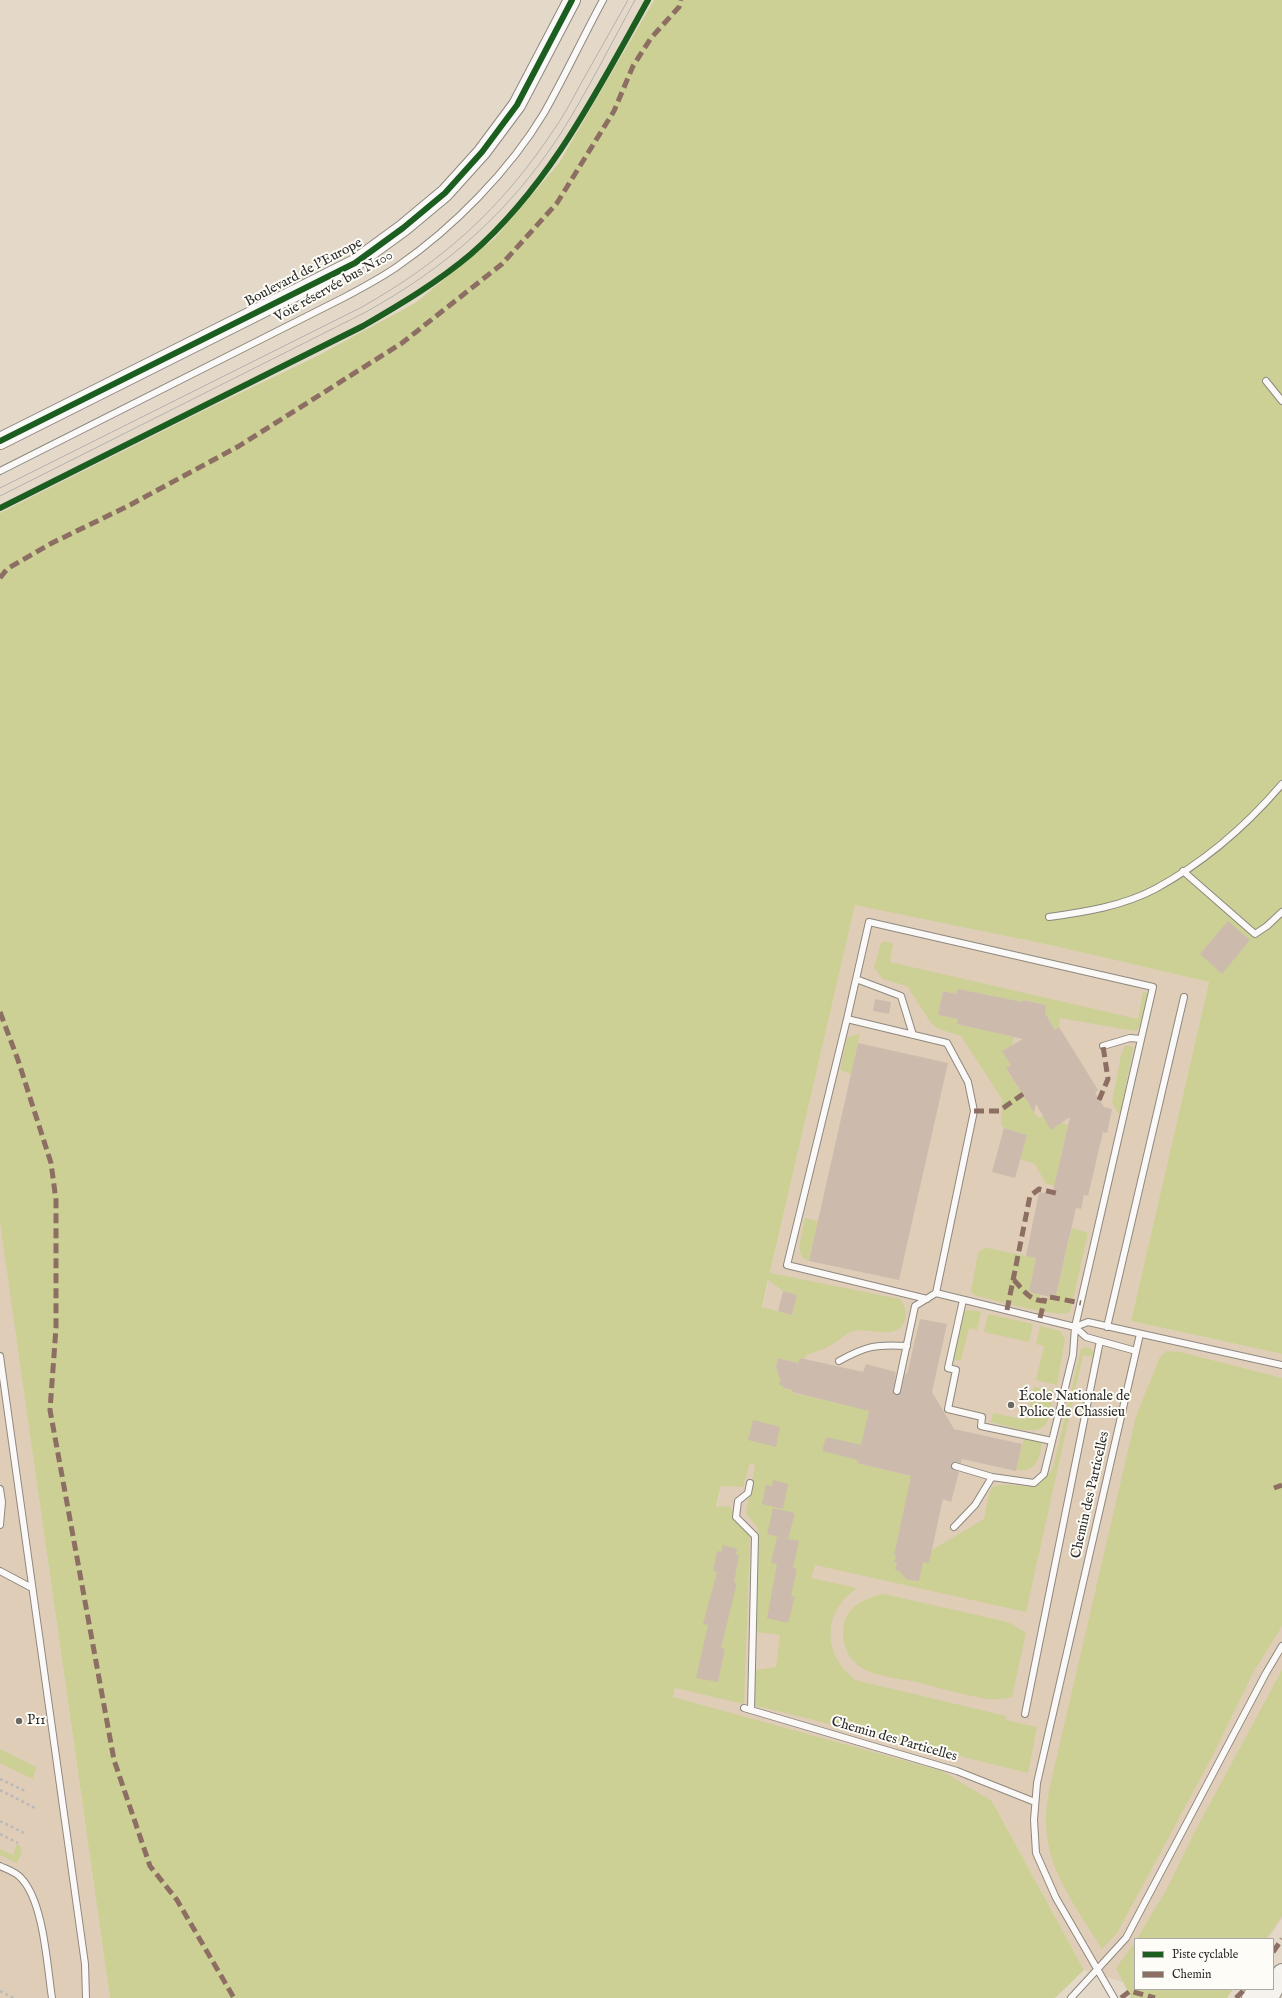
<!DOCTYPE html>
<meta charset="utf-8">
<style>
body{margin:0}
#map{position:relative;width:1282px;height:1998px;overflow:hidden;background:#e4d9c8;font-family:"IM FELL English",serif}
canvas{display:block}
.legend{position:absolute;left:1134px;top:1938px;width:140px;height:52px;box-sizing:border-box;background:#fdfcf7;border:1px solid #a9a8a5;margin:0;padding:5px 7px;list-style:none;font-size:12px;color:#2b2b2b}
.legend li{display:flex;align-items:center;gap:8px;height:20px}
.legend b{width:20px;border:1px solid #a9a8a5}
</style>
<div id="map">
<canvas width="1282" height="1998"></canvas>
<ul class="legend">
<li><b style="height:5px;background:#1b5e20"></b>Piste cyclable</li>
<li><b style="height:5px;background:#8d6e63"></b>Chemin</li>
</ul>
</div>
<script>
const g = document.querySelector('canvas').getContext('2d');
g.lineJoin = 'round';
function paint(path, color) { g.fillStyle = color; g.fill(path, 'evenodd'); }
function strokePath(path, color, width, dash) { g.strokeStyle = color; g.lineWidth = width; g.lineCap = dash ? 'butt' : 'round'; g.setLineDash(dash || []); g.stroke(path); }
function write(font, color, halo, rows, align = 'center') {
  g.font = font + ' "IM FELL English",serif'; g.lineWidth = 4; g.setLineDash([]); g.textBaseline = 'middle'; g.strokeStyle = halo; g.fillStyle = color; for (const [text, x, y, turn = 0] of rows) {
    g.save(); g.translate(x, y); g.rotate((+turn || 0) * Math.PI / 180); g.textAlign = isNaN(turn) ? turn : align; if (halo) g.strokeText(text, 0, 0); g.fillText(text, 0, 0); g.restore();
  }
}
const built = new Path2D(`
 M855 904 1050 945 1209 982 1131 1321 1282 1354V1919L1268 1939H1135V1986L1084 1970 992 1801 673 1697Z
 M0 1222 110 1998H0Z`);
const green = new Path2D(`
 M654 0H1282V1354L1131 1321 1209 982 1050 945 855 905 770 1273 900 1299C904 1305 907 1311 905 1319 900 1342 868 1327 853 1331 845 1334 837 1342 829 1346 822 1350 814 1352 806 1355L805 1359 800 1358 798 1363 778 1358 776 1367 778 1375 780 1376 779 1385 783 1386V1388L793 1390V1393L855 1407 873 1396 857 1463 927 1480 908 1491 894 1555 896 1556 894 1562 897 1563 896 1570 905 1572 907 1580 919 1581 923 1562 932 1550 984 1519 989 1494 992 1487C1018 1478 1032 1500 1053 1468L1081 1349 1084 1347 1090 1348 1093 1352V1357L1083 1355 1026 1612 815 1565 811 1578 857 1588C822 1612 822 1654 855 1680L1006 1716V1720L1037 1727 1028 1773 753 1705 756 1670 776 1667 780 1635 757 1632 759 1539 758 1528 746 1514 755 1465 750 1463 743 1487 721 1486 716 1507 729 1506 750 1537 744 1704 675 1688 673 1697 942 1771 992 1801 1084 1970 1055 1998H110L0 1223V513L203 411 319 355 415 303 495 238 559 163ZM768 1280 783 1291 797 1295 792 1315 762 1307Z
 M885 941 893 944 890 962 1138 1019 1143 992 1148 993 1139 1028 1135 1031 1060 1018 1059 1027 1055 1030 1045 1013 1046 1005 1024 1000 1023 1002 958 989 956 994 943 991 938 1015 958 1019 957 1024 1014 1037 1012 1045 1002 1051 1011 1065 1006 1069 1038 1118 1043 1116 1068 1125 1055 1181 1057 1186 1046 1184 1035 1164 1020 1159 1027 1135 1004 1128 1001 1124 1002 1099 961 1036 939 1029 931 1023 907 986 883 979 874 968 881 943Z
 M860 1033 851 1074 840 1070 847 1038Z
 M1125 1046H1132L1133 1049 1120 1116 1112 1103 1121 1055Z
 M805 1218 818 1221 809 1261 802 1258 799 1247Z
 M1072 1228 1088 1233 1070 1312C1058 1319 991 1299 974 1295L971 1291 978 1253 984 1248H987L1036 1258 1029 1292 1040 1294V1297L1050 1299 1051 1294 1056 1295Z
 M970 1310 981 1312 977 1330 969 1328 961 1360H955L953 1357 961 1315 964 1311Z
 M988 1314 1033 1324 1029 1342 984 1332Z
 M1040 1326 1060 1331 1065 1339 1057 1385 1036 1380 1044 1346 1036 1344Z
 M1166 1351 1180 1352 1282 1378V1626L1253 1673 1213 1755 1117 1933 1102 1949C1078 1910 1047 1871 1046 1824 1045 1813 1048 1801 1049 1790L1136 1416 1160 1357Z
 M1034 1387 1054 1391C1052 1401 1051 1413 1047 1422 1040 1439 1005 1425 991 1422L993 1413 1026 1420Z
 M1024 1439 1037 1441 1042 1444C1039 1461 1035 1473 1016 1470Z
 M884 1594 999 1620 1010 1623 1026 1633 1012 1697C1003 1699 996 1700 987 1699 963 1695 939 1688 916 1682 898 1678 876 1677 860 1667 845 1656 840 1637 845 1620 851 1604 868 1597 884 1594Z
 M1282 1670V1916L1266 1939H1137L1168 1887 1194 1833Z
 M0 1749 36 1767 33 1779 0 1763Z
 M17 1844 21 1847 22 1852 17 1863 0 1855V1849L13 1855Z
 M1135 1942V1989H1233L1227 1998H1131L1116 1968Z`);
const building = new Path2D(`
 M1228 921 1250 940 1222 974 1200 954Z
 M958 989 1023 1002V1000L1046 1005 1045 1013 1055 1030 1059 1027 1098 1090 1095 1093 1104 1107 1112 1109 1107 1133 1103 1132 1088 1196 1084 1195 1081 1209 1076 1208 1056 1295 1051 1294 1050 1297 1029 1292 1036 1258 1026 1256 1039 1192 1052 1195 1070 1117 1051 1130 1036 1104 1034 1112 1006 1068 1011 1065 1002 1051 1023 1039 957 1024 958 1019 938 1015 943 991 956 994Z
 M875 999 891 1002 889 1014 873 1011Z
 M858 1043 948 1063 899 1280 809 1261Z
 M1004 1128 1027 1135 1015 1178 992 1172Z
 M783 1291 797 1295 792 1315 778 1311Z
 M920 1319 947 1324 932 1392 954 1429 1022 1444 1016 1471 962 1459 961 1463 954 1462 952 1463V1469L959 1472 951 1502 943 1499 929 1563 923 1562 919 1581 907 1580 899 1571 895 1570 897 1563 894 1562 896 1556 894 1555 911 1476 857 1463 858 1460 822 1451 826 1437 861 1445 869 1411 792 1392 793 1390 783 1388V1386L779 1385 780 1380 776 1367 778 1358 798 1363 800 1358 863 1372 866 1364 896 1372 893 1392 894 1395H899L901 1392 905 1374H907Z
 M753 1420 780 1427 776 1447 748 1440Z
 M773 1480 788 1484 783 1509 762 1504 766 1485 772 1486Z
 M773 1508 795 1513 788 1539 767 1534Z
 M777 1537 799 1541 793 1568 797 1569 791 1596 795 1597 788 1623 767 1618 777 1564 771 1563Z
 M723 1545 737 1549 736 1555H739L734 1583H737L721 1648 725 1649 718 1682 696 1678 708 1625 703 1624 717 1572 713 1571 717 1551 721 1552Z`);
const path = new Path2D(`
 M0 1779 27 1792
 M0 1790 37 1809
 M0 1821 24 1833
 M0 1834 18 1843
 M0 1991 14 1998`);
const service = new Path2D(`
 M1266 381 1282 401
 M0 471 343 298C362 288 381 278 398 266 453 228 510 170 544 113 565 76 583 37 603 0
 M1183 871 1255 934 1267 926 1282 912
 M1049 917C1085 912 1123 906 1155 889 1203 863 1247 825 1282 784
 M856 979 901 996 913 1035
 M847 1019 947 1043 968 1082 974 1111 936 1293 1075 1327 1086 1337 1136 1351
 M1103 1046 1130 1038 1141 1039
 M927 1299 787 1265 847 1019 869 922 1153 987 1075 1327 1073 1355 1044 1474 1034 1483 992 1477 975 1505 954 1527
 M963 1300 948 1368 956 1370 948 1409 982 1417 981 1426 1052 1441
 M1075 1327 1088 1322 1282 1365
 M1107 1327 1184 997
 M0 1356 85 1964 86 1998
 M839 1361C866 1346 876 1344 907 1346
 M897 1391 915 1306 936 1293
 M955 1466 992 1477
 M750 1483 748 1493 738 1501 736 1517 755 1536 751 1710
 M0 1489 2 1502 0 1525
 M0 1571 32 1588
 M744 1708 957 1771 1035 1802
 M1025 1714 1100 1341
 M0 1866C6 1869 16 1872 21 1878 44 1902 47 1966 52 1998
 M1071 1998 1126 1938 1266 1673 1282 1646
 M1114 1998 1056 1898 1036 1853 1034 1820 1037 1783 1140 1334`);
const tertiary = new Path2D(`
 M0 441 355 263 403 228 445 193 482 152 517 105 572 0`);
const secondary = new Path2D(`
 M1251 1998 1259 1989
 M1269 1998 1282 1973`);
const tram = new Path2D(`
 M0 488 362 307C443 261 501 209 553 131 563 117 571 102 579 87 595 58 612 29 628 0
 M0 496 364 313C446 268 510 212 561 133 588 90 611 44 635 0`);
const quiet = new Path2D(`
 M0 578 7 569 52 543 130 505 239 446 402 343 502 264 557 203 614 111 633 66 651 38 679 7 681 0
 M0 1012 18 1060 51 1163 56 1200V1328L50 1410 114 1760 150 1866 177 1900 234 1998
 M1099 1100 1108 1079 1103 1046
 M974 1111H999L1023 1094
 M1014 1280C1023 1290 1030 1301 1044 1301
 M1050 1297 1081 1303
 M1007 1310 1030 1196 1039 1189 1059 1194
 M1040 1318 1045 1298
 M1274 1488 1282 1485
 M1273 1952 1282 1939
 M1121 1998 1130 1991 1155 1998
 M1236 1998 1245 1989`);
const cycleway = new Path2D(`
 M0 441 355 263 403 228 445 193 482 152 517 105 572 0
 M0 508 363 326C401 304 438 282 471 254 551 184 597 91 648 0`);
const markers = [
 [1011,1405,4,"#6c6862"],
 [19,1721,4,"#6c6862"]
];
const streetNames = [
 ["Boulevard de l'Europe",304,273,-28],
 ["Voie réservée bus N100",334,287,-29],
 ["Chemin des Particelles",1091,1495,-77],
 ["Chemin des Particelles",894,1740,16]
];
const poiNames = [
 ["École Nationale de",1019,1397],
 ["Police de Chassieu",1019,1413],
 ["P11",27,1721]
];
paint(built, '#dfcdb8');
paint(green, '#ccd095');
paint(building, '#ccbbac');
strokePath(service, '#8d887f', 8);
strokePath(tertiary, '#8d887f', 18);
strokePath(secondary, '#8d887f', 20);
strokePath(path, '#bcbab7', 2.5, [3, 3]);
strokePath(service, '#fbf9f7', 6);
strokePath(tertiary, '#fbf9f7', 16);
strokePath(secondary, '#f5f1ed', 18);
strokePath(tram, '#b3b1ae', 1);
strokePath(quiet, '#8d6e63', 5, [10, 5]);
strokePath(cycleway, '#1b5e20', 6);
for (const [x, y, r, color] of markers) { const dot = new Path2D(); dot.arc(x, y, r, 0, 2 * Math.PI); g.fillStyle = color; g.fill(dot); strokePath(dot, '#fdfcf7', 1.5); }
write('14px', '#2b2b2b', '#fdfcf7', streetNames);
write('14px', '#2b2b2b', '#fdfcf7', poiNames, 'left');
</script>
